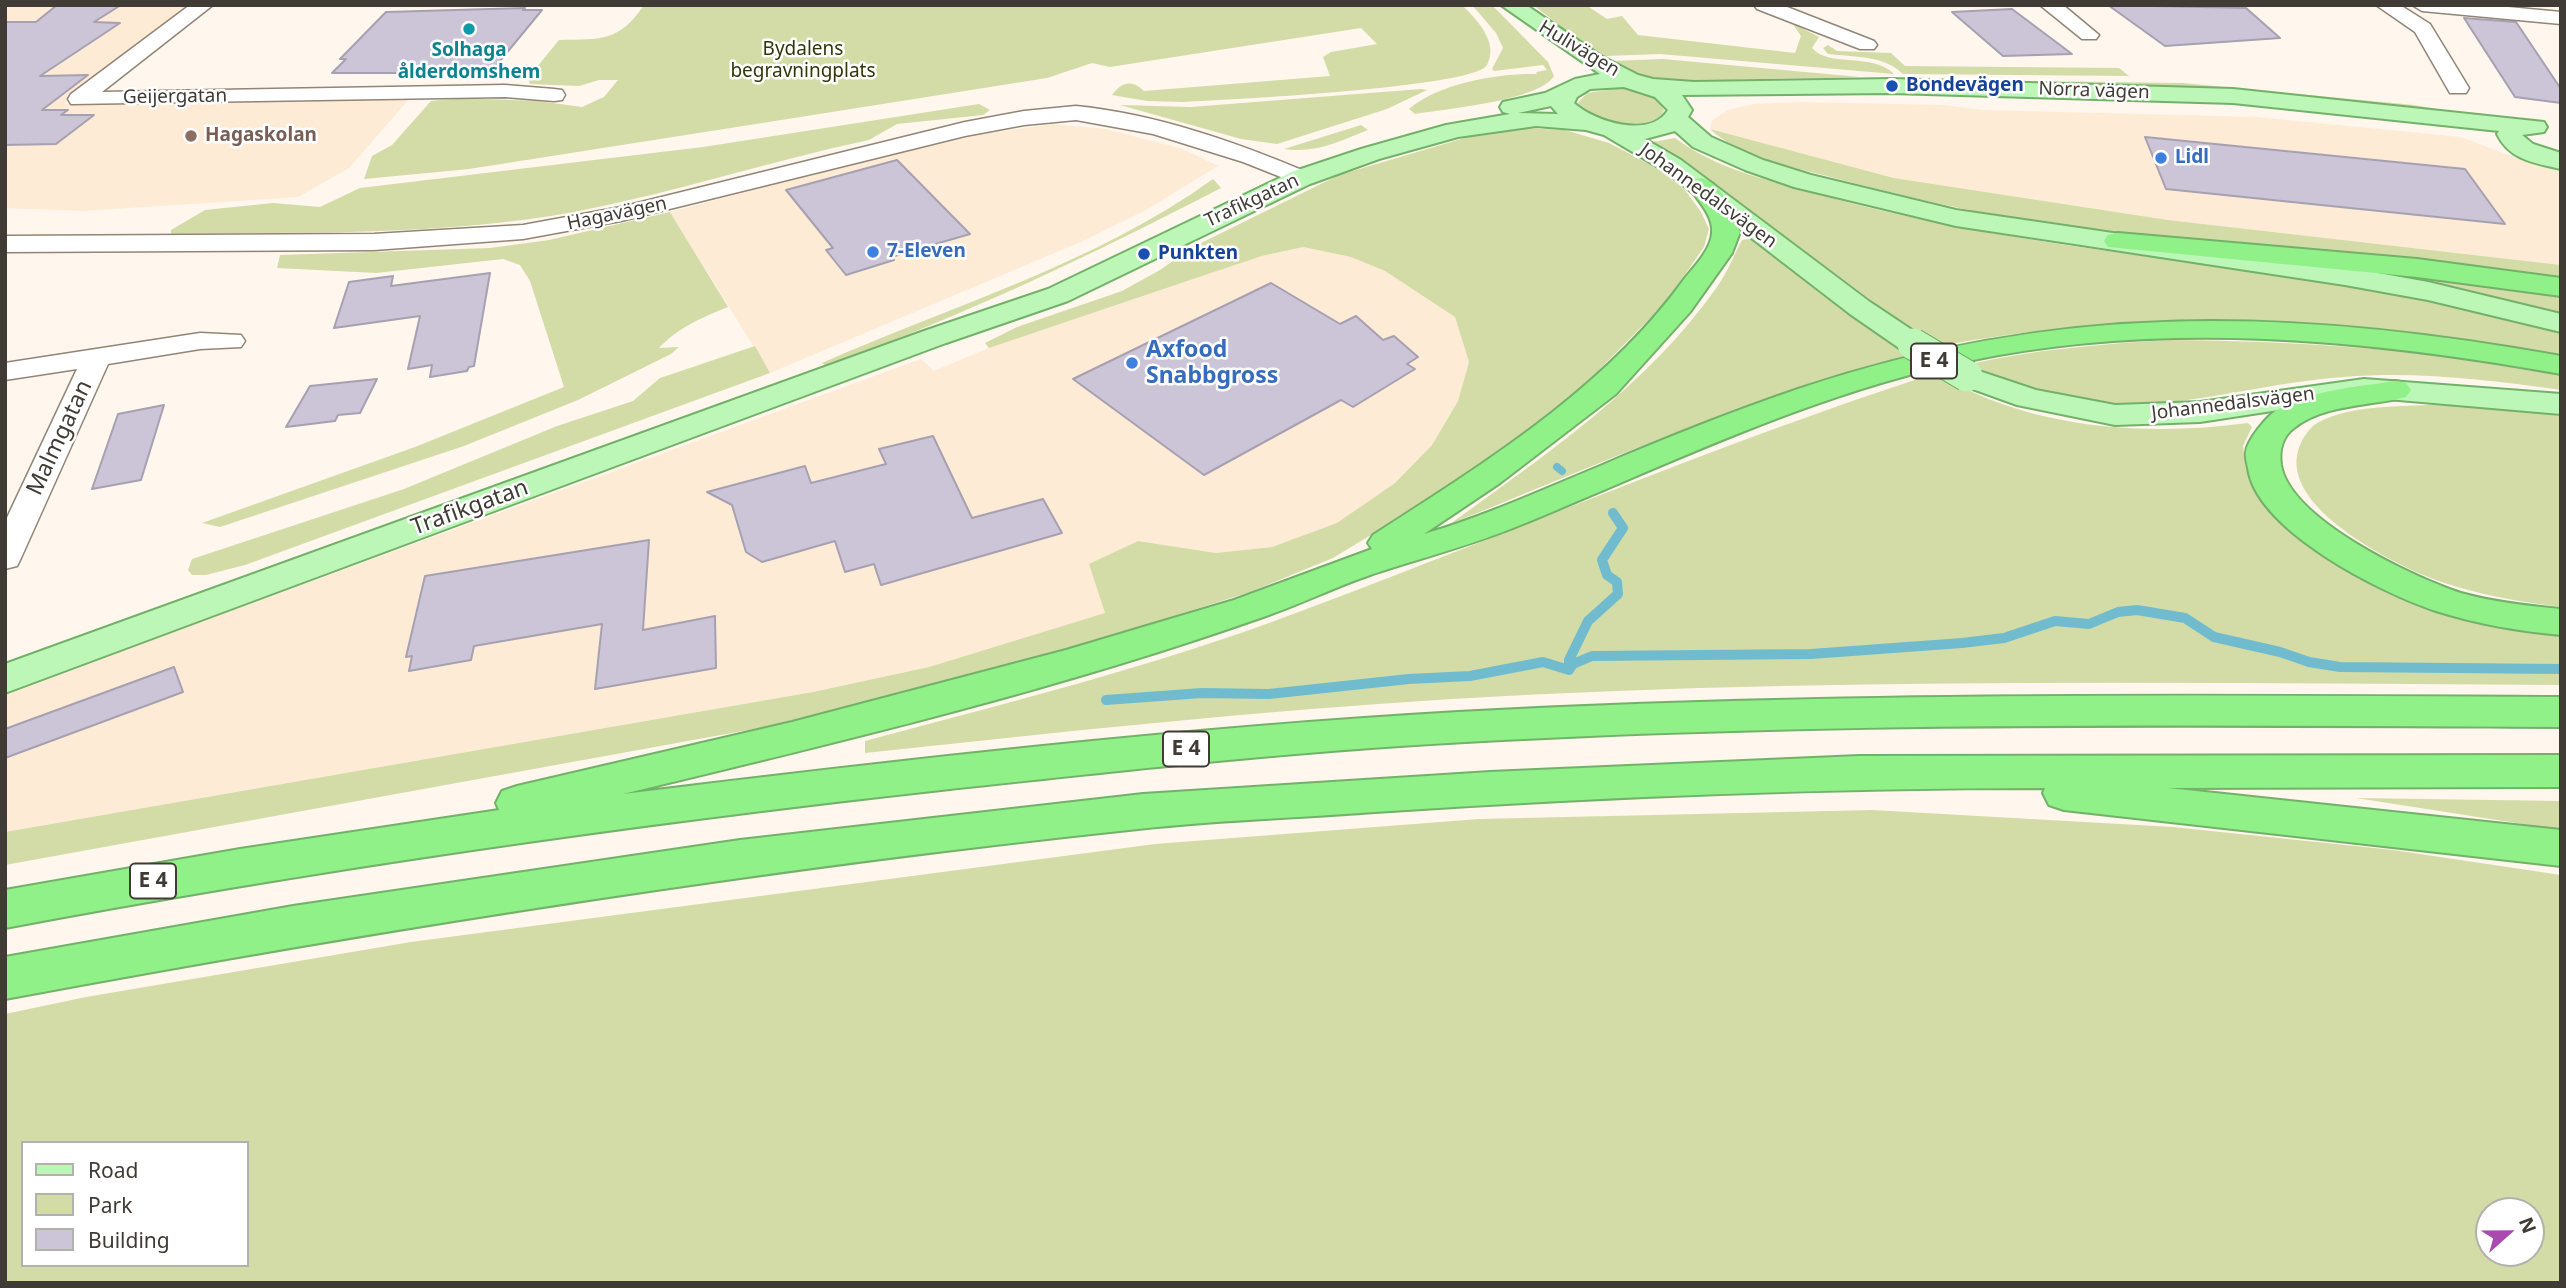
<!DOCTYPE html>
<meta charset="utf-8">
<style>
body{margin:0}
#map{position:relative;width:2566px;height:1288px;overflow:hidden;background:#fff6ed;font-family:"Noto Sans",sans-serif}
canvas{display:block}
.frame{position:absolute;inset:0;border:7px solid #403b35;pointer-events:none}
.legend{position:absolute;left:21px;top:1141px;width:228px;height:126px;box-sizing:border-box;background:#fff;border:2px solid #b3b1ae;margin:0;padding:9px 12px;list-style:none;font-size:21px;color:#403b35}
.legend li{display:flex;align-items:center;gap:14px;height:35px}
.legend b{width:35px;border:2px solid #b3b1ae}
.north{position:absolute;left:2475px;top:1197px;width:70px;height:70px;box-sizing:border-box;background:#fff;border:2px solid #b3b1ae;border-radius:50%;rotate:69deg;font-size:19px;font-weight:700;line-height:28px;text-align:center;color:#403b35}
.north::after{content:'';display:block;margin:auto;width:24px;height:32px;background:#aa49b0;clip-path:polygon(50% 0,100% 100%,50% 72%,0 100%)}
</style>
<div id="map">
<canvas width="2566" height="1288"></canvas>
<div class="frame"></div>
<ul class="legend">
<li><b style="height:9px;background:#bcf7b7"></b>Road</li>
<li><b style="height:19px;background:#d3dca7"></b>Park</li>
<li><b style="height:19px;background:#cbc5d7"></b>Building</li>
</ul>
<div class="north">N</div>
</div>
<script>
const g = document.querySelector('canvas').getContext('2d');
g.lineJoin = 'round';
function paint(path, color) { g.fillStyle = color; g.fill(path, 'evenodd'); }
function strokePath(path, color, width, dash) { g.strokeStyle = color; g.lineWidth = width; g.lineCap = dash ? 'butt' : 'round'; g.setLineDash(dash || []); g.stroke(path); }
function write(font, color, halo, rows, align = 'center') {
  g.font = font + ' "Noto Sans",sans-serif'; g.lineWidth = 5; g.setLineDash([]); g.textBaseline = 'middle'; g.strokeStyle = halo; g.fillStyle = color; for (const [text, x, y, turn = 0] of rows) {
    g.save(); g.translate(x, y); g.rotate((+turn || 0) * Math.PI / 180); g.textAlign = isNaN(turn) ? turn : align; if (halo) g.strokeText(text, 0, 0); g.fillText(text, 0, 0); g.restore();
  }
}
const built = new Path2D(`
 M5 5H191L64 104 410 98 349 168 298 197 83 211 5 208Z
 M1800 102 1944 105 1983 110 2256 117 2461 137 2509 155 2561 162V265L2168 220 1894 178 1710 129 1712 121 1727 110 1754 104Z
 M1052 124 1106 129 1183 149 1218 166 1146 210 1083 241 770 373 670 212 843 166 982 134Z
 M1303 247 1351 257 1385 271 1433 301 1455 317 1469 362 1458 401 1432 445 1395 483 1336 524 1272 547 1215 553 1138 541 1090 564 1106 613 929 667 813 692 5 832V693L921 359 934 371 989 348 1214 272 1262 256Z`);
const green = new Path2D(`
 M644 5H1462C1477 20 1499 42 1487 65 1474 88 1221 100 1182 102L1147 101 1112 95C1121 82 1132 79 1144 91L1330 76 1323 57 1331 52 1377 44 1361 28 1110 67 1092 63 1047 78 775 121 469 169 364 179 372 156 392 145 431 101 464 98 538 101 582 107 604 97 618 80H599L579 86 530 84 528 78 559 40C602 39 619 42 644 5Z
 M1472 5H1492L1548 62 1554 76C1539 101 1444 109 1415 114L1409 109C1439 83 1499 73 1537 74L1536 72 1547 70 1543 65 1494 71 1492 69 1503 48 1496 33Z
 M1533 5H1586L1607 19 1622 16 1638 35 1795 53 1801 36 1792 23 1819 37 1812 48C1829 68 1873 52 1894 74L1660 54 1606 56 1611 61 1663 59 1860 77C1826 79 1792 78 1758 79 1715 80 1665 87 1625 70 1591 56 1562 26 1533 5Z
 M1828 45 1837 51 1891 53 1905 66 2119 68 2129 76 1903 74C1884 55 1853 57 1828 54L1823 48Z
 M2031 81 2183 83 2414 105 2489 118 2243 90 2033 83Z
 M1622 88 1656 98 1664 110 1661 116C1635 133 1605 124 1580 109L1578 103 1587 93Z
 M1421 89 1427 90 1387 109 1277 144 1241 139 1120 105 1191 107Z
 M979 104 990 110 983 115 897 124 869 140C770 161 673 193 574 212 442 236 305 232 171 234V230L205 210 273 203 320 207 360 188 703 147Z
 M1361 125 1368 130C1340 141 1315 154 1284 149Z
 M1522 128 1565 130 1609 143 1655 167 1684 189 1701 212 1709 229 1704 247 1666 302 1591 378 1538 425 1430 499 1333 558 1250 592 1041 658 809 719 5 865V832L813 692 929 667 1105 613 1089 564 1138 541 1216 553 1272 547 1337 523 1395 483 1432 445 1458 401 1469 362 1455 317 1385 271 1351 257 1303 247 1262 256 1214 272 989 348 985 343 1017 327 1122 291 1160 270 1193 247 1339 175 1485 132Z
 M1710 129 1894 178 2168 220 2561 265V279C2407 251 2251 251 2097 231 2011 221 1926 202 1842 180 1802 169 1740 158 1710 129Z
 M1675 138C1716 169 1768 180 1817 194 1985 241 2156 256 2328 280 2407 291 2484 313 2561 332V355C2355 318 2147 307 1940 346L1879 306 1701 174 1647 143Z
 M1213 179 1221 188C1092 255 963 316 826 366L822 363C953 305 1095 264 1213 179Z
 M670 212 728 307C701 318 679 327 659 348L679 347 671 354 578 400 464 446 220 527 202 523 415 447 564 387 530 281 520 265 503 259 376 273 277 268 280 255 490 248 549 240Z
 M1747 239 1753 240 1850 316 1907 356C1749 397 1602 463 1450 524 1547 454 1647 386 1717 287 1727 273 1734 255 1742 240Z
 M2399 274 2561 295V314Z
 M2170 340C2301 341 2431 350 2561 373V390C2488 380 2417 371 2344 377 2273 382 2205 402 2134 405 2077 408 2020 389 1971 364 2037 349 2103 344 2170 340Z
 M755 346 770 373 245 565 206 575H192L188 570 192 559 404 489 557 426 633 401 660 378Z
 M1936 373C2029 429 2143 437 2248 423L2252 427 2243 446 2245 461 2260 491 2320 550 2561 634V685C2191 683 1821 677 1452 699 1256 711 1060 732 865 753V741C999 705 1139 670 1269 623 1492 541 1710 446 1936 373Z
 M2429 405 2477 406 2561 416V607C2512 601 2462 592 2416 572 2377 554 2283 504 2298 451 2301 440 2309 427 2319 422 2352 405 2394 407 2429 405Z
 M2356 798 2561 801V830Z
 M1872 810 2173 827 2393 850 2561 875V1283H5V1014L86 997 411 942 1155 844 1479 819ZM23 1143H247V1265H23ZM2489 1211H2531V1253H2489Z`);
const streamFar1 = new Path2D(`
 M1557 467 1562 471`);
const stream = new Path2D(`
 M1569 667V660L1588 621 1618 594 1617 582 1607 575 1602 560 1623 528 1613 513
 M1106 700 1202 693 1269 694 1409 679 1470 676 1543 662 1569 670 1573 664 1592 656 1811 654 1962 643 2004 638 2055 621 2089 624 2118 612 2137 610 2185 618 2214 637 2280 652 2309 662 2340 667 2561 669`);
const building = new Path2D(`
 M57 5H121L94 22 120 23 40 76 88 75 42 110H68L61 115H94L56 144 5 145V22H36Z
 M2108 5 2246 8 2280 38 2165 46Z
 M525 8 523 10H542L495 67H483L478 73H332L346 59H340L386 12Z
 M2012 9 2072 54 2003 56 1952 12Z
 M2464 18 2516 22 2561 89V103L2515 97Z
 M2145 137 2465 169 2505 224 2166 189Z
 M897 160 970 234 891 257 894 260 846 275 826 250 833 248 786 190Z
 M490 273 474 366 469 367 467 371 430 377 432 365 408 369 420 316 334 328 349 282 393 276 391 286Z
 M1271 283 1340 324 1356 316 1383 340 1394 336 1418 357 1407 364 1415 369 1353 407 1341 400 1204 475 1073 379Z
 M377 379 360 413 338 415 335 421 286 427 310 386Z
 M164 405 141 480 92 489 118 414Z
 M933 436 972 518 1043 499 1062 533 881 585 874 564 845 572 835 541 762 562 746 552 732 505 707 492 805 466 811 483 886 464 879 449Z
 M649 540 643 630 715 616 716 668 595 689 602 624 474 646 471 660 409 671 412 656 406 657 425 576Z
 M174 667 183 692 5 758V729Z`);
const minor = new Path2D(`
 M190 5H213L102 92 505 85 554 89 562 90 565 95 562 100 554 101 505 97 71 104 68 99 71 94Z
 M1754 5H1782L1874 41 1877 45 1874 49H1860L1757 9Z
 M2040 5H2063L2099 35 2096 39H2082Z
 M2376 5H2400L2430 24 2469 88 2466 93H2450L2415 32Z
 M2412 5H2487L2561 12V24L2422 11Z
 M1076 106C1156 114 1236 142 1309 173L1313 178 1309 183 1301 185 1243 162 1153 134 1076 120 1024 125 965 136 621 221 523 239 374 250 5 252V236L374 234 523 225 621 207 965 122 1024 111Z
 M200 333 241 335 245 341 241 347 200 349 108 364 21 558 17 566 5 569V522L77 369 5 380V363Z`);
const major = new Path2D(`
 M1501 5H1526L1601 56 1638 75 1653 79 1694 82 1892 79 2233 89 2544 122 2547 127 2544 132 2522 135 2533 144 2561 153V169C2535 163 2509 160 2497 134L2499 131 2233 103 1892 93 1682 95 1692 110 1688 117 1711 137 1763 160 1811 175 1956 210 2345 267 2428 282 2561 314V332L2428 300 2345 285 1956 226 1794 187 1745 170 1693 147 1675 131 1645 139 1681 160 1870 302 1924 338 1928 344 1924 350 1913 353 1902 350 1850 314 1663 170 1604 135 1586 130 1536 126 1458 137 1379 159 1310 184 1068 301 946 343 5 693V664L924 331 1048 289 1292 172 1361 149 1446 125 1510 114 1503 112 1500 107 1503 102 1545 93 1575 79 1600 74ZM1624 87 1655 97 1668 110C1650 139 1595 122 1574 103L1577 97 1590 89ZM1551 106 1558 114 1518 113Z
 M1967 367 2036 390 2115 405 2200 402 2364 379 2561 394V414L2364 397 2200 422 2115 425 2017 405 1956 383 1951 376 1956 369Z`);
const highway = new Path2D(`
 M1701 178C1722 183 1734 213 1740 232L1732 253 1690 312 1616 394 1500 483 1424 534C1485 516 1542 490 1600 466 1665 438 1731 412 1798 389 2059 301 2293 308 2561 356V374C2366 339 2164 320 1968 361 1813 393 1669 464 1523 524 1473 545 1421 558 1370 575 1335 587 1301 604 1266 616 1057 690 839 742 623 794 901 760 1179 728 1458 712 1825 692 2193 695 2561 697V727C2174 725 1786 721 1400 746 1249 756 1100 773 950 789 633 824 318 869 5 928V890L240 849 499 810 496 803 502 791 517 786 792 722 1066 650 1234 600 1372 549 1368 543 1373 535C1486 462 1605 389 1685 278 1695 266 1711 249 1712 233 1714 216 1697 199 1688 186L1692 180Z
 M2118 233 2417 259 2561 278V296L2417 277 2108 247 2104 241 2108 235Z
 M2395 381 2406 383 2411 390 2406 397C2371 406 2324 404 2294 428 2282 437 2279 451 2281 465 2290 519 2412 577 2461 593 2493 602 2528 606 2561 609V635C2518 631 2477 624 2436 611 2381 593 2256 530 2248 468 2247 463 2245 456 2246 452 2247 440 2267 416 2277 410 2311 390 2357 387 2395 381Z
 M2561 755V787L2168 788 2561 830V866L2064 810 2049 805 2043 793 2045 788C1822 788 1598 797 1375 812 1296 818 1217 820 1138 829 758 869 381 929 5 999V957L293 906 740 840 1143 794 1490 772 1859 756Z`);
const majorBridge = new Path2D(`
 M1913 344 1967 376`);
const markers = [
 [469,29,7,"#0f9aa8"],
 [1892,86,7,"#1a4fb4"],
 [191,136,7,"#8d6e63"],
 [2161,158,7,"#3f7fe0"],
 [873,252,7,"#3f7fe0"],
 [1144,254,7,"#1a4fb4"],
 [1132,363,7,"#3f7fe0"]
];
const farStreetnames = [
 ["Hulivägen",1579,49,31],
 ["Norra vägen",2094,91,2],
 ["Geijergatan",175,97,-1],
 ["Johannedalsvägen",1708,196,36],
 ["Trafikgatan",1252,201,-25],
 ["Hagavägen",617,214,-12],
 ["Johannedalsvägen",2233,404,-7]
];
const farParknames = [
 ["Bydalens",803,50],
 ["begravningplats",803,72]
];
const farCulturenames = [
 ["Solhaga",469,51],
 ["ålderdomshem",469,73]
];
const farTransitnames = [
 ["Bondevägen",1906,86],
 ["Punkten",1158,254]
];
const farEducationnames = [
 ["Hagaskolan",205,136]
];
const farShopnames = [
 ["Lidl",2175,158],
 ["7-Eleven",887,252]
];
const shields = [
 [1934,361,46],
 [1186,749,46],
 [153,881,46]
];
const shieldNames = [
 ["E 4",1934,361],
 ["E 4",1186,749],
 ["E 4",153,881]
];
const shopNames = [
 ["Axfood",1146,350],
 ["Snabbgross",1146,376]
];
const streetNames = [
 ["Malmgatan",60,438,-65],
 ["Trafikgatan",470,508,-20]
];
paint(built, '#feebd5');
paint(green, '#d3dca7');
strokePath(streamFar1, '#70bcce', 8);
strokePath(stream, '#70bcce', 10);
paint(building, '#cbc5d7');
strokePath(building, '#a6a0b1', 2);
strokePath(minor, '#928577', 3);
strokePath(major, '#73b16a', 4);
strokePath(highway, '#73b16a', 4);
paint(minor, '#fff');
paint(major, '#bcf7b7');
paint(highway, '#8ff187');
strokePath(majorBridge, '#73b16a', 33, []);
strokePath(majorBridge, '#bcf7b7', 31);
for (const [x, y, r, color] of markers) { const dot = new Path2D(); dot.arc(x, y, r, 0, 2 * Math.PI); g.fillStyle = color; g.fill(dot); strokePath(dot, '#fff', 2.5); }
write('19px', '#403b35', '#fff', farStreetnames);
write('19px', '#323708', '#fff', farParknames);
write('bold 19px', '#0d838f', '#fff', farCulturenames);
write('bold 19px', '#164399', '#fff', farTransitnames, 'left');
write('bold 19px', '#785e54', '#fff', farEducationnames, 'left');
write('bold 19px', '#366cbe', '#fff', farShopnames, 'left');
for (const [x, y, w] of shields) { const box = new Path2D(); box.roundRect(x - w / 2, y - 17.5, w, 35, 5); g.fillStyle = '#fff'; g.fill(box); strokePath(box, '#403b35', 2); }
write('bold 21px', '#403b35', null, shieldNames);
write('bold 23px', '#366cbe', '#fff', shopNames, 'left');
write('23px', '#403b35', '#fff', streetNames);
</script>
